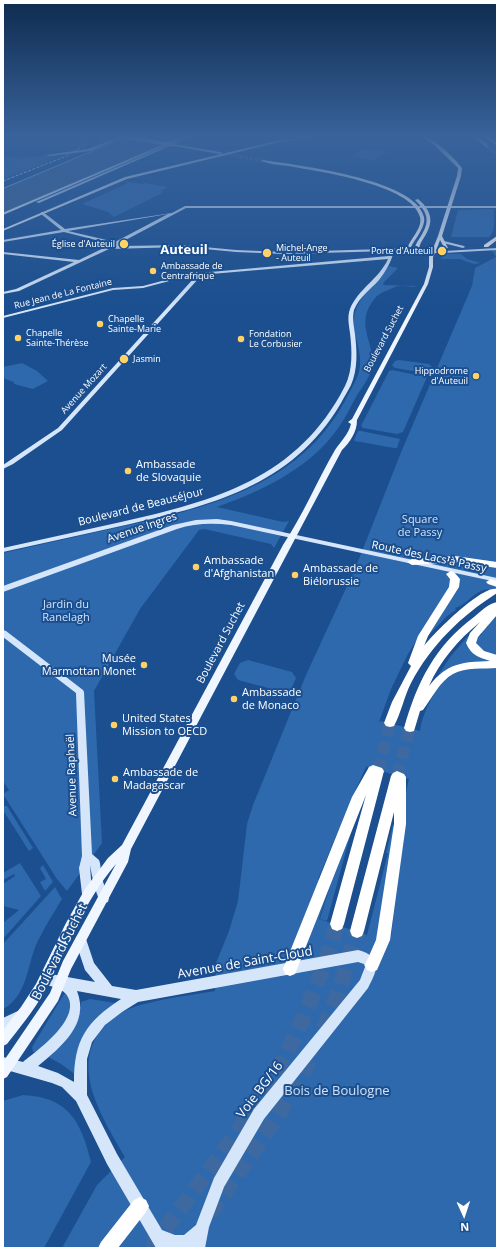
<!DOCTYPE html>
<meta charset="utf-8">
<style>
body{margin:0}
#map{position:relative;width:500px;height:1251px;overflow:hidden;background:#1b4f8f;font-family:"Open Sans",sans-serif}
canvas{display:block}
.frame{position:absolute;inset:0;border:4px solid #fff;pointer-events:none}
.north{position:absolute;left:444px;top:1195px;width:40px;height:40px;-webkit-text-stroke:3px #1b4f8f;paint-order:stroke;rotate:177deg;font-size:11px;font-weight:700;line-height:16px;text-align:center;color:#fff}
.north::after{content:'';display:block;margin:auto;width:14px;height:18px;background:#fff;clip-path:polygon(50% 0,100% 100%,50% 72%,0 100%)}
</style>
<div id="map">
<canvas width="500" height="1251"></canvas>
<div class="frame"></div>
<div class="north">N</div>
</div>
<script>
const g = document.querySelector('canvas').getContext('2d');
g.lineJoin = 'round';
function paint(path, color) { g.fillStyle = color; g.fill(path, 'evenodd'); }
function strokePath(path, color, width, dash) { g.strokeStyle = color; g.lineWidth = width; g.lineCap = dash ? 'butt' : 'round'; g.setLineDash(dash || []); g.stroke(path); }
function write(font, color, halo, rows, align = 'center') {
  g.font = font + ' "Open Sans",sans-serif'; g.lineWidth = 4; g.setLineDash([]); g.textBaseline = 'middle'; g.strokeStyle = halo; g.fillStyle = color; for (const [text, x, y, turn = 0] of rows) {
    g.save(); g.translate(x, y); g.rotate((+turn || 0) * Math.PI / 180); g.textAlign = isNaN(turn) ? turn : align; if (halo) g.strokeText(text, 0, 0); g.fillText(text, 0, 0); g.restore();
  }
}
const green = new Path2D(`
 M362 149 386 152 374 161 352 157Z
 M64 154 44 163H45L3 179V155L16 158Z
 M121 181 142 184 145 183 168 187 161 191 162 193 114 217 108 212 82 204 128 183Z
 M491 209 494 210C493 221 497 229 489 237H451L458 210Z
 M491 249H497V563L454 557 424 559 428 563 466 562 497 567V593C479 581 471 604 455 608L456 610 447 616 428 636 425 638 459 585 452 583 408 654 391 689 379 722 381 721 420 731C422 714 437 681 454 673 466 667 483 668 497 666V1248H103L100 1245 98 1248H62L97 1185 125 1157C104 1120 69 1068 102 1029 107 1023 113 1017 120 1013 145 1000 187 996 215 991L216 963 229 931 238 901 247 824 253 805 306 675 355 569 402 450 472 286 475 268 496 257ZM367 765V767L409 779 406 792 404 834 391 936H378L384 906 395 825H393L386 853H388L367 935 376 938 319 919 330 884 318 879 356 789Z
 M445 254H461L467 259 480 263 474 264 460 259H440Z
 M389 266 398 268 384 282 383 285 417 286C412 288 405 285 399 286 394 287 379 293 375 298 353 325 376 342 372 368 370 377 361 389 356 397 350 408 344 421 336 431 309 469 259 492 217 507L283 522 289 521 274 548 271 544 204 529 199 530 140 609 94 691 102 843 67 891 57 879 3 794 9 790 3 781V553C40 545 78 536 115 528 204 509 300 487 346 399 351 389 359 377 360 366 362 347 349 328 356 309 363 292 378 281 389 266Z
 M399 360 429 364 432 367 430 372 425 373 395 368 392 365 395 361Z
 M22 363 37 371 48 381 33 389 14 384V382L5 379 3 375V367Z
 M392 370 427 377 403 432 397 434 363 428 361 426 389 371Z
 M358 431H361L400 439 397 448H394L355 441 354 440Z
 M497 616V656L480 651 475 641 479 635H482L481 633 486 627 488 628 487 626Z
 M468 636V639L494 661 438 676 450 657Z
 M248 660 292 672 296 678 291 690 283 692 238 680 234 674 240 663Z
 M3 806H7L33 848 29 851 3 810Z
 M354 823 350 836 327 921 320 919 334 873Z
 M20 863 41 896 3 939V923L19 910 3 906V884L15 876 14 874 3 880V873Z
 M43 865 53 882 45 891 40 882 46 879 40 868Z
 M55 887 62 899C53 914 44 928 36 945 27 967 27 996 3 1009V944Z
 M64 994H67L72 1007 64 1027 36 1052H33L32 1047Z
 M90 999 115 1003 101 1016 76 1075 61 1064 48 1057 78 1017 81 1002Z
 M23 1095C68 1097 81 1121 91 1162L44 1248H3V1101Z`);
const water = new Path2D(`
 M131 135H187L3 213V189Z`);
const primaryTunnel = new Path2D(`
 M220 153 263 161
 M3 174 49 155`);
const highwayTunnelFar2 = new Path2D(`
 M487 146 497 154`);
const highwayTunnelFar1 = new Path2D(`
 M378 771 390 723
 M397 776 410 728
 M335 929 337 924`);
const highwayTunnel = new Path2D(`
 M324 1029 339 991 357 931
 M210 1214 278 1115 314 1052
 M151 1248C200 1181 254 1116 292 1042 310 1005 324 967 336 928`);
const secondary = new Path2D(`
 M191 135H195L39 203 36 202Z
 M185 206H497V208H186L118 244 120 246 183 245 236 250 284 252 417 248 419 249 417 250 394 251C391 262 386 271 379 280 370 290 359 297 354 310 352 318 354 326 355 334 357 351 358 369 351 385 348 391 344 397 341 403 292 487 209 506 121 526 82 535 42 543 3 552V548C42 539 82 531 121 522 215 501 298 478 345 386 353 370 352 350 350 333 349 325 347 317 350 309 358 289 379 279 388 259L199 275V278L62 430 13 464 3 469V465L58 428 195 277 188 276 143 288 113 290 3 318V316L113 288 143 286 188 274 389 256 390 251 284 254 236 252 183 247 109 249 19 291 3 294V292L16 289 74 262 3 254V252L79 260 112 244 64 232 3 242V240L61 230 41 214V212H43L65 229 172 213ZM168 214 115 242 68 231Z
 M444 241 464 246 465 247 463 248 443 243Z
 M497 248V250L444 253 442 252 444 251Z
 M217 519 231 521 497 578V582L231 525C213 523 195 523 177 529L3 592V586L173 525 196 520Z
 M3 630 6 631 83 690 84 692 92 854 99 860 100 863 102 879 109 898 108 902 104 903 100 902C95 890 92 878 90 865L92 894 91 898 87 899 83 898 82 894 79 868 82 856 76 693 3 637Z
 M81 935 85 936 94 963 112 986 136 990 358 950C383 957 378 969 368 988L264 1119 224 1187 209 1227 205 1248H191V1247L156 1248 107 1164 76 1101 62 1087 52 1083 3 1069V1057L23 1062C38 1050 84 1017 66 994 59 986 50 987 41 983L39 979 41 975 45 973 95 982 85 970 75 940 77 936ZM358 962 364 964 365 967 360 980 254 1109 214 1178 196 1225 184 1235H175L162 1230 117 1154 87 1095V1059L92 1042 105 1025 122 1012 138 1002ZM77 991 121 999C86 1022 74 1040 74 1082L58 1073 38 1066C61 1047 90 1024 77 991Z
 M20 1010 24 1012 26 1016 24 1020 3 1030V1018Z`);
const primary = new Path2D(`
 M124 135H128L90 151 49 156 47 155 88 149Z
 M186 135H190L3 215V213Z
 M315 135H323L276 143 127 179 3 231V229L125 177 276 141Z
 M418 135C431 135 454 157 462 168L461 176 442 236 448 248 445 249 440 240 436 251H444L446 252 444 253H435L433 257V267L428 284 357 420C357 432 350 442 342 450L131 849 128 862 71 969 58 1001 7 1077 3 1079V1062L50 993 63 961 116 864C83 902 68 949 44 992 34 1011 20 1027 7 1044L3 1046V1030L21 1007 36 984 66 923 85 889 108 858 122 845 283 545C303 515 317 481 335 450 341 441 348 435 351 424L348 422 352 419 424 284 429 267V257L430 253H417L407 250C409 239 423 229 420 217 412 185 322 172 294 167 284 165 271 165 261 161L263 160C296 165 416 179 424 217 426 227 415 239 411 247V249L415 250C415 244 418 241 421 236 431 220 427 212 415 200L418 199C428 207 434 218 428 230 425 238 419 242 419 251H432L438 236 457 176 458 168 433 144Z
 M173 144 220 152 222 153 220 154 174 146Z`);
const highway = new Path2D(`
 M471 135H476L489 146 486 147Z
 M482 135H487L497 143V146Z
 M497 236V240L488 247H484V245Z
 M455 556 497 562V568L455 562 412 565 407 562 412 559Z
 M451 571 454 572 460 579 459 587 428 636 424 646C434 633 482 585 497 589V593C461 616 431 645 411 683 404 697 401 713 394 726L390 727 386 726 384 723 392 702 411 666 408 663 418 636 449 587 450 579 446 574Z
 M491 579 497 581V587L488 584 486 582Z
 M497 602V615L478 637 476 643 484 651 497 655V668C483 669 466 667 453 674 440 681 432 698 423 710L420 711 414 731 410 732 406 731 404 728C417 682 435 646 474 617 481 611 488 604 497 602ZM480 622 470 633 466 643C471 655 478 657 490 661 462 662 447 663 429 686 440 661 458 640 480 622Z
 M373 765 382 768 384 771 344 924 342 929 337 931 332 929 330 924 366 795 295 974 290 976 285 974 283 969 352 797 369 767Z
 M397 771 404 774 406 777V824L390 940 377 970 372 972 367 970 365 965 376 940 394 824V812L364 931 362 936 357 938 352 936 350 931 391 776 393 773Z
 M140 1197 146 1200 149 1206 146 1212 118 1248H98L101 1242 134 1200Z`);
const rail = new Path2D(`
 M3 181 64 157 88 143`);
const primaryBridge = new Path2D(`
 M120 136 174 145`);
const markers = [
 [124,244,5,"#ffd166"],
 [442,251,5,"#ffd166"],
 [267,253,5,"#ffd166"],
 [153,271,4,"#ffd166"],
 [100,324,4,"#ffd166"],
 [18,338,4,"#ffd166"],
 [241,339,4,"#ffd166"],
 [124,359,5,"#ffd166"],
 [476,376,4,"#ffd166"],
 [128,471,4,"#ffd166"],
 [196,567,4,"#ffd166"],
 [295,575,4,"#ffd166"],
 [144,665,4,"#ffd166"],
 [234,699,4,"#ffd166"],
 [114,725,4,"#ffd166"],
 [115,779,4,"#ffd166"]
];
const farPoinames = [
 ["Église d'Auteuil",115,244,"right"],
 ["Michel-Ange",276,248],
 ["- Auteuil",276,258],
 ["Porte d'Auteuil",433,251,"right"],
 ["Ambassade de",161,266],
 ["Centrafrique",161,276],
 ["Chapelle",108,319],
 ["Sainte-Marie",108,329],
 ["Chapelle",26,333],
 ["Sainte-Thérèse",26,343],
 ["Fondation",249,334],
 ["Le Corbusier",249,344],
 ["Jasmin",133,359],
 ["Hippodrome",468,371,"right"],
 ["d'Auteuil",468,381,"right"]
];
const farStreetnames = [
 ["Rue Jean de La Fontaine",63,294,-14],
 ["Boulevard Suchet",384,339,-62],
 ["Avenue Mozart",84,389,-48]
];
const poiNames = [
 ["Ambassade",136,465],
 ["de Slovaquie",136,478],
 ["Ambassade",204,561],
 ["d'Afghanistan",204,574],
 ["Ambassade de",303,569],
 ["Biélorussie",303,582],
 ["Musée",136,659,"right"],
 ["Marmottan Monet",136,672,"right"],
 ["Ambassade",242,693],
 ["de Monaco",242,706],
 ["United States",122,719],
 ["Mission to OECD",122,732],
 ["Ambassade de",123,773],
 ["Madagascar",123,786]
];
const streetNames = [
 ["Boulevard de Beauséjour",141,507,-14],
 ["Avenue Ingres",142,528,-19],
 ["Route des Lacs à Passy",429,557,12],
 ["Boulevard Suchet",221,643,-62],
 ["Avenue Raphaël",72,775,-92]
];
const parkNames = [
 ["Square",420,520],
 ["de Passy",420,533],
 ["Jardin du",66,605],
 ["Ranelagh",66,618]
];
const farDistrictnames = [
 ["Auteuil",184,250]
];
const nearStreetnames = [
 ["Boulevard Suchet",60,952,-63],
 ["Avenue de Saint-Cloud",245,963,-10],
 ["Voie BG/16",260,1090,-53]
];
const nearParknames = [
 ["Bois de Boulogne",337,1091]
];
paint(green, '#2e69ad');
paint(water, '#3c6290');
strokePath(water, '#9cc4f0', 1);
strokePath(primaryTunnel, '#3d69a0', 3.5, [3.5, 1.5]);
strokePath(highwayTunnelFar2, '#3d69a0', 4.5, [4.5, 2]);
strokePath(highwayTunnelFar1, '#3d69a0', 12, [12, 6]);
strokePath(highwayTunnel, '#3d69a0', 16, [16, 8]);
paint(secondary, '#d6e6fa');
paint(primary, '#f0f6ff');
paint(highway, '#fff');
strokePath(rail, '#fff', 1, [3, 1.5]);
strokePath(primaryBridge, '#f0f6ff', 3.5);
const sky = g.createLinearGradient(0, 0, 0, 310);
sky.addColorStop(0, '#0f2b4f');
sky.addColorStop(0.44, '#39639b');
sky.addColorStop(1, '#39639b00');
g.fillStyle = sky;
g.fillRect(0, 0, 500, 310);
for (const [x, y, r, color] of markers) { const dot = new Path2D(); dot.arc(x, y, r, 0, 2 * Math.PI); g.fillStyle = color; g.fill(dot); strokePath(dot, '#1b4f8f', 1.5); }
write('9px', '#fff', '#1b4f8f', farPoinames, 'left');
write('9px', '#fff', '#1b4f8f', farStreetnames);
write('11px', '#fff', '#1b4f8f', poiNames, 'left');
write('11px', '#fff', '#1b4f8f', streetNames);
write('11px', '#cfe3fa', '#1b4f8f', parkNames);
write('bold 13px', '#fff', '#1b4f8f', farDistrictnames);
write('13px', '#fff', '#1b4f8f', nearStreetnames);
write('13px', '#cfe3fa', '#1b4f8f', nearParknames);
</script>
